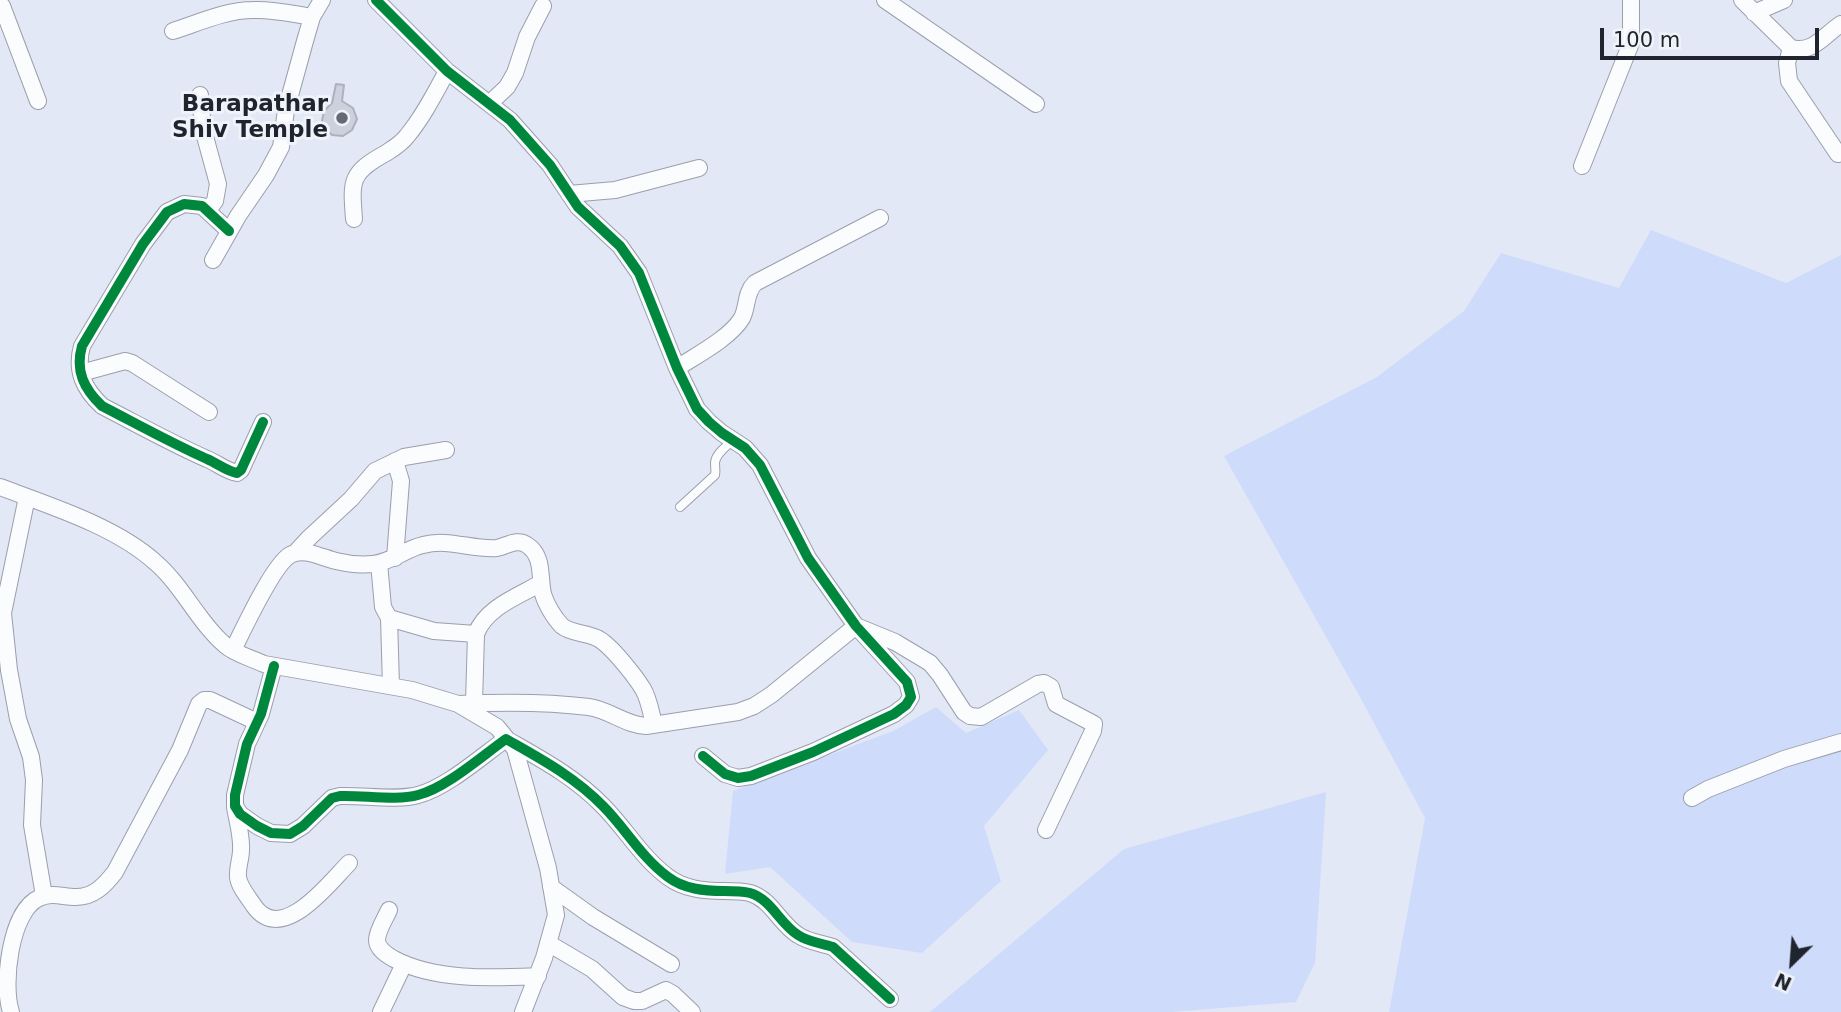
<!DOCTYPE html>
<style>
body{margin:0}
#map{position:relative;width:1841px;height:1012px;overflow:hidden;background:#e3e8f6;font-family:"DejaVu Sans",sans-serif}
canvas{display:block}
.north{position:absolute;left:1757px;top:928px;width:70px;height:70px;-webkit-text-stroke:5px #f0f3f9;paint-order:stroke;rotate:205deg;font-size:19px;font-weight:700;line-height:28px;text-align:center;color:#1f242f}
.north::after{content:'';display:block;margin:auto;width:24px;height:32px;background:#1f242f;clip-path:polygon(50% 0,100% 100%,50% 72%,0 100%)}
.scale{position:absolute;left:1600px;top:28px;width:219px;height:32px;box-sizing:border-box;border:4px solid #1f242f;border-top:0;padding-left:9px;font-size:21px;line-height:24px;white-space:nowrap;color:#1f242f;-webkit-text-stroke:5px #f0f3f9;paint-order:stroke}
</style>
<div id="map">
<canvas width="1841" height="1012"></canvas>
<div class="north">N</div>
<div class="scale">100 m</div>
</div>
<script>
const g = document.querySelector('canvas').getContext('2d');
g.lineJoin = 'round';
function paint(path, color) { g.fillStyle = color; g.fill(path, 'evenodd'); }
function strokePath(path, color, width, dash) { g.strokeStyle = color; g.lineWidth = width; g.lineCap = dash ? 'butt' : 'round'; g.setLineDash(dash || []); g.stroke(path); }
function write(font, color, halo, rows, align = 'center') {
  g.font = font + ' "DejaVu Sans",sans-serif'; g.lineWidth = 6; g.setLineDash([]); g.textBaseline = 'middle'; g.strokeStyle = halo; g.fillStyle = color; for (const [text, x, y, turn = 0] of rows) {
    g.save(); g.translate(x, y); g.rotate((+turn || 0) * Math.PI / 180); g.textAlign = isNaN(turn) ? turn : align; if (halo) g.strokeText(text, 0, 0); g.fillText(text, 0, 0); g.restore();
  }
}
const green = new Path2D(`
 M1651 230 1786 283 1841 255V1012H1389L1425 818 1360 697 1224 456 1377 377 1464 311 1501 253 1619 288Z
 M936 707 966 733 1019 710 1048 750 984 826 1001 881 922 953 852 942 770 867 725 874 733 791 893 731Z
 M1326 792 1315 963 1296 1002 1171 1012H930L1124 849Z`);
const building = new Path2D(`
 M336 84 344 85 342 101 353 108 357 119 352 130 343 136 332 135 324 127 322 121 324 111 332 103Z`);
const lane = new Path2D(`
 M680 507 715 475C716 471 715 467 715 463 715 454 727 446 733 440`);
const street = new Path2D(`
 M376 0 447 71 510 120 550 165 578 207 620 246 639 273 677 368 697 409 709 422 722 433 745 448 760 465 808 558 856 626 907 682 911 697 906 705 894 714 813 752 751 776 738 778 725 774 703 756
 M885 0 1036 104
 M1742 0 1791 48C1813 54 1824 35 1841 24
 M2 6 38 101
 M1754 13 1784 0
 M173 31C198 23 226 10 253 10 273 9 293 14 312 17
 M1791 48 1787 63 1789 81 1838 154
 M200 95 203 129 218 184 215 201 208 210
 M490 103 507 87 515 73 527 37 543 6
 M1582 166 1631 43V0
 M569 194 615 190 699 168
 M354 219C351 180 350 173 386 153 394 148 401 144 407 136 423 117 435 93 447 71
 M229 231 202 206 184 204 167 212 143 244 82 346C75 371 84 389 102 406 137 424 171 443 207 459 217 463 226 471 237 473L241 470 263 422
 M213 260 238 216 266 175 281 147 286 110 305 41 312 17 322 0
 M677 368C697 355 730 338 742 318 748 306 745 293 755 283L880 218
 M81 373 125 361 132 363 209 412
 M395 461 401 481 395 558
 M0 487C50 506 115 526 155 562 183 586 198 622 225 645 235 654 251 658 264 664L412 690 458 704 497 727 515 749 548 868 556 915 544 958 523 1012
 M27 497 3 613 9 670 18 719 31 757 34 780 32 825 44 896
 M296 552 310 537 351 499 375 471 404 457 446 450
 M379 563 383 607 389 618 434 631 476 634
 M389 618 391 686
 M233 650C243 630 273 565 290 555 303 547 323 558 336 561 348 564 361 565 373 564 392 562 405 549 423 545 448 538 472 550 497 548 507 546 517 538 527 545 544 556 539 576 543 594 546 604 554 618 562 626 570 633 587 633 597 638 610 644 635 676 643 689 649 699 651 713 654 724
 M274 666 261 714 247 744 235 795V806L240 814 257 826 271 833 290 834 303 826 332 798 340 796C363 795 397 801 418 795 446 788 482 756 506 739 541 759 575 777 603 806 626 829 641 857 668 877 684 889 704 891 724 891 733 891 742 891 750 893 771 899 780 924 798 935 808 942 821 943 833 947L890 999
 M474 703 476 634C486 607 519 596 541 583
 M458 704C499 702 549 702 589 707 610 710 625 725 646 726L738 712 754 706 771 695 856 626 895 642 930 663 940 675 964 712 970 716 981 717 1038 684 1044 683 1051 687 1056 704 1094 724 1093 731 1046 830
 M1692 798 1708 789 1784 759 1841 742
 M235 807C237 820 242 836 241 850 241 859 237 868 238 877 239 887 249 898 254 906 282 946 330 882 349 863
 M551 887 593 917 671 964
 M389 910C385 919 377 931 377 940 377 949 387 955 394 959 436 981 492 978 538 976
 M548 943 592 969 623 997 634 1001H642L666 990 673 994 692 1012
 M11 1012C2 985 10 911 39 898 53 892 62 897 76 897 94 897 105 885 115 872L180 750 199 704 204 700H210L257 722
 M381 1012 404 964`);
const cycleway = new Path2D(`
 M376 0 447 71 510 120 550 165 578 207 620 246 639 273 677 368 697 409 709 422 722 433 745 448 760 465 808 558 856 626 907 682 911 697 906 705 894 714 813 752 751 776 738 778 725 774 703 756
 M229 231 202 206 184 204 167 212 143 244 82 346C75 371 84 389 102 406 137 424 171 443 207 459 217 463 226 471 237 473L241 470 263 422
 M274 666 261 714 247 744 235 795V806L240 814 257 826 271 833 290 834 303 826 332 798 340 796C363 795 397 801 418 795 446 788 482 756 506 739 541 759 575 777 603 806 626 829 641 857 668 877 684 889 704 891 724 891 733 891 742 891 750 893 771 899 780 924 798 935 808 942 821 943 833 947L890 999`);
const markers = [
 [342,118,7,"#646975"]
];
const poiNames = [
 ["Barapathar",328,105],
 ["Shiv Temple",328,131]
];
paint(green, '#cfdbfa');
paint(building, '#cdd1dd');
strokePath(building, '#adb1bc', 2);
strokePath(lane, '#9b9fab', 10);
strokePath(street, '#9b9fab', 18);
strokePath(lane, '#fbfcfe', 8);
strokePath(street, '#fbfcfe', 16);
strokePath(cycleway, '#00873e', 10);
for (const [x, y, r, color] of markers) { const dot = new Path2D(); dot.arc(x, y, r, 0, 2 * Math.PI); g.fillStyle = color; g.fill(dot); strokePath(dot, '#f0f3f9', 2.5); }
write('bold 23px', '#1f242f', '#f0f3f9', poiNames, 'right');
</script>
